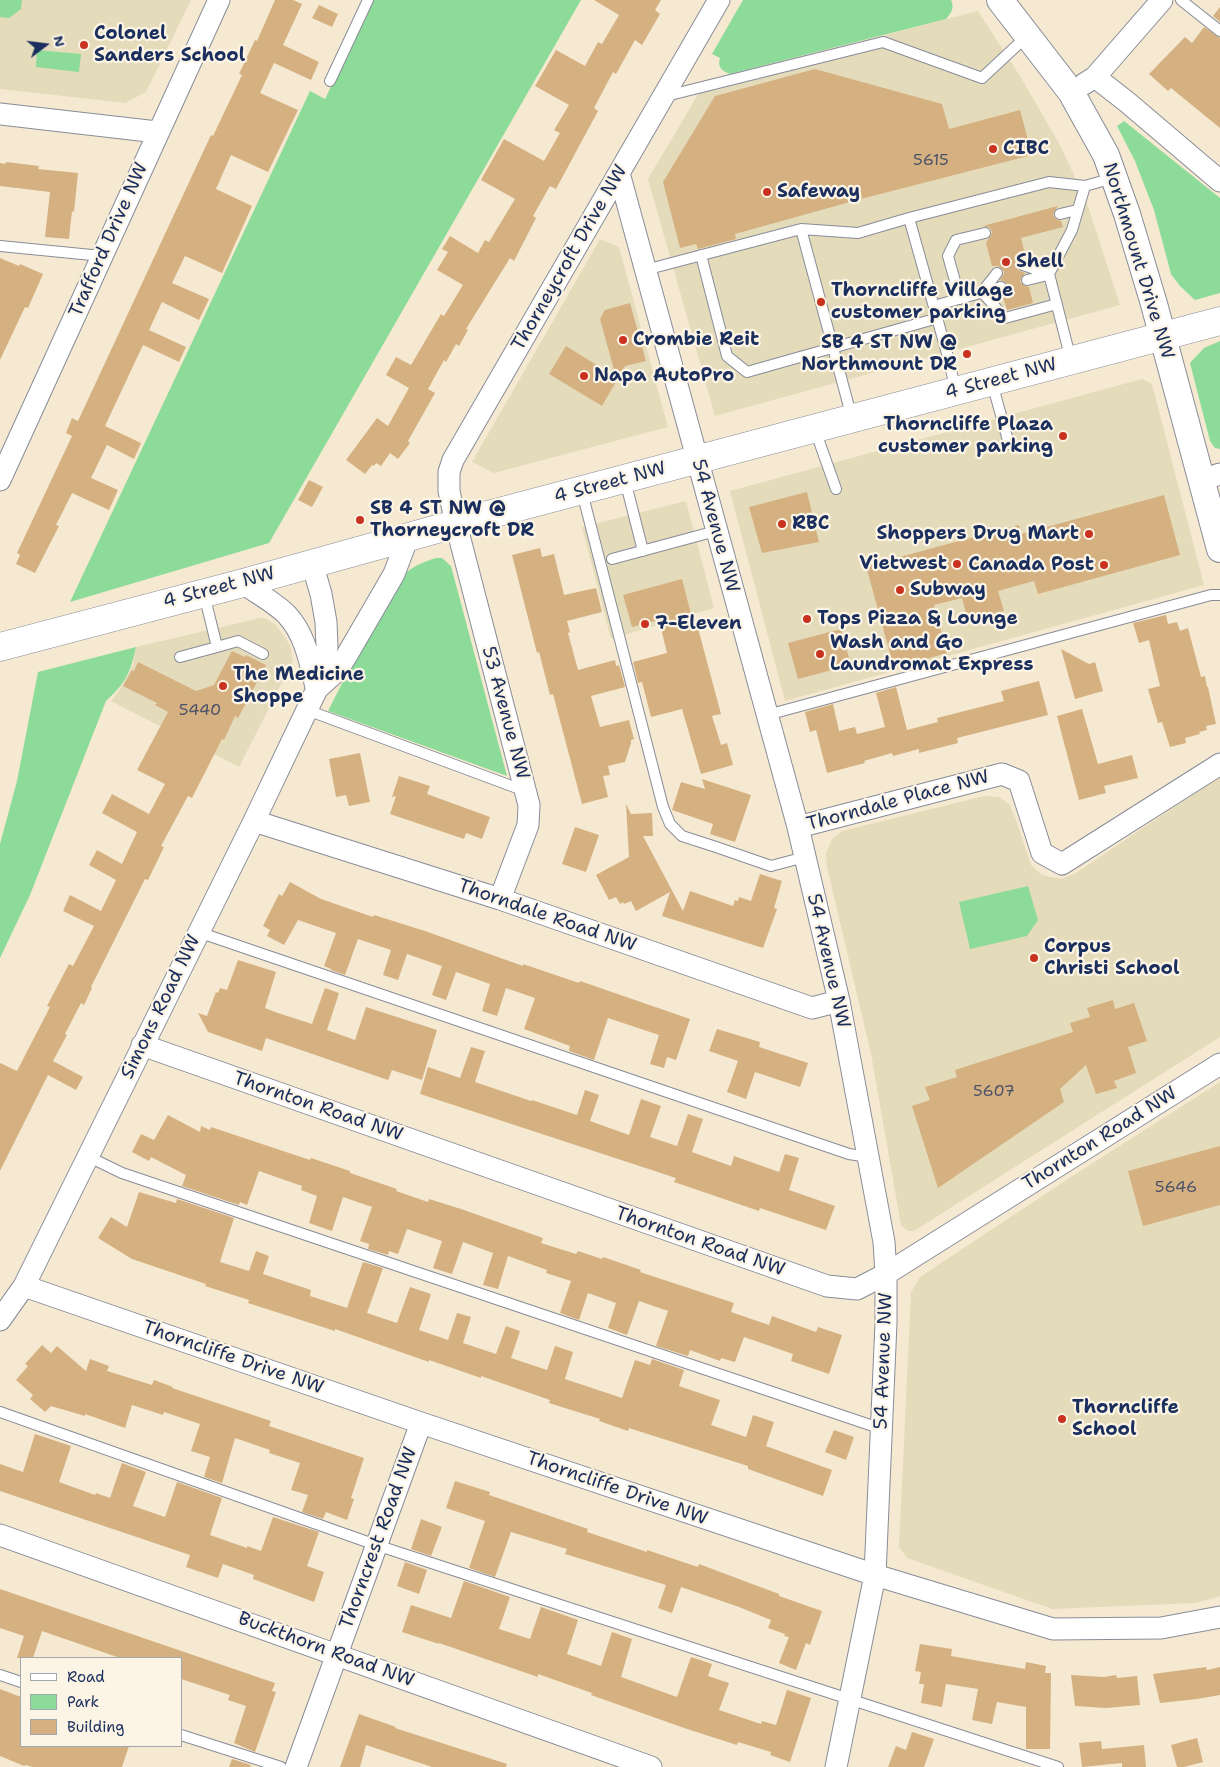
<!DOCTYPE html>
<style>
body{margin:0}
#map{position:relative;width:1220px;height:1767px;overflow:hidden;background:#f6e9d1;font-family:"Shantell Sans",sans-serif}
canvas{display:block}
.legend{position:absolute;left:20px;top:1657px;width:162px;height:90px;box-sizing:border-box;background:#fcf5e5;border:1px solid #a2a6af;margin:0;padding:6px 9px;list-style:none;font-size:15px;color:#1b2f5e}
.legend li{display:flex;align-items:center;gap:10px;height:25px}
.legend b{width:25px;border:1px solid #a2a6af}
.north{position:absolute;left:20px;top:20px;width:50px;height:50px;-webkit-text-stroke:4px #fcf5e5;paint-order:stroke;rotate:75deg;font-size:14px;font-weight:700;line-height:20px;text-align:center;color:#1b2f5e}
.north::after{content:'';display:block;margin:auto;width:18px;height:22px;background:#1b2f5e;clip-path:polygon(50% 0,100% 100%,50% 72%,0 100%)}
</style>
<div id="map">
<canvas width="1220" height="1767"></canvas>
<ul class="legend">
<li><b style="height:6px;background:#fff"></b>Road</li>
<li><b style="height:14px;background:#8ddb99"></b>Park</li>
<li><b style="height:14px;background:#d5b182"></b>Building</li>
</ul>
<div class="north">N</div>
</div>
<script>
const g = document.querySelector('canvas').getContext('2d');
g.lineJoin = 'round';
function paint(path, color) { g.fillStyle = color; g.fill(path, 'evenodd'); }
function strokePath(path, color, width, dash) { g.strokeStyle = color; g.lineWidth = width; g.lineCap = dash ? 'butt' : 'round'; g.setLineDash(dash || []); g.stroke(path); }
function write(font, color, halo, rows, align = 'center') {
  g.font = font + ' "Shantell Sans",sans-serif'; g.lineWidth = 4.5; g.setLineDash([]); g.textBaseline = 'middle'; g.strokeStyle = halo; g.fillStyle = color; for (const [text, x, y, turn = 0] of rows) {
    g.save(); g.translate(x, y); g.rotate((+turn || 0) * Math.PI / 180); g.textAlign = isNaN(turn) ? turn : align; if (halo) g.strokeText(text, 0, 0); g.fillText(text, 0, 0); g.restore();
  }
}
const built = new Path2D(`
 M0 0H191L146 92 125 103 0 89Z
 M978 11 1020 76 1060 145 1087 203 1120 305 715 416 648 179 706 81Z
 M600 239 619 247 668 427 494 473 472 462Z
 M1142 379 1152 384 1204 585 785 701 730 491Z
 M686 501 714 608 611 639 582 527Z
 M260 618H265L276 625 290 645 293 661 239 767 111 701 120 689 133 665 136 647Z
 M1220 776V1037L914 1231H908L901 1225 871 1054 827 867 826 853 832 839 842 831 984 796 999 797 1009 804 1016 820 1031 865 1042 875 1061 879 1076 873Z
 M1220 1082V1596L1196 1603 1052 1609 907 1558 899 1547 911 1292 920 1277 1074 1175Z`);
const green = new Path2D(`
 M0 0H22L21 9 9 18 0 17Z
 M373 0H581L269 543 70 602 310 91 325 99Z
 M743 0H951C955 8 951 13 946 19L730 74C722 71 717 67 720 58L712 54Z
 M37 50 81 54 79 72 36 67Z
 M1124 121 1220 198V293L1195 300 1180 286 1171 274 1154 210 1135 161 1117 126Z
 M1220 341V449L1215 448 1210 441 1190 363 1204 348Z
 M436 558H442L451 566 507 776 328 711 389 591C404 572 413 565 436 558Z
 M136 647C131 672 125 684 106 701L30 895 0 958V844L17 781 38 672Z
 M1028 886 1038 920 1027 936 970 949 959 902Z`);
const building = new Path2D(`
 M275 0H293L302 4 283 45 319 62 311 80 274 63 260 93 298 110 268 172 231 155 216 189 252 206 222 273 185 256 172 283 209 299 199 320 162 302 149 330 186 347 179 362 143 345 105 426 141 443 134 459 107 445 91 478 118 490 109 510 72 493 56 525 59 526 35 573 16 564 20 555 17 553 72 436 66 433 72 418 78 421 211 135 213 136 242 75 239 74 255 40 257 41Z
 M594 0H661L655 10 660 14 642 45 635 40 616 74 613 72 594 108 598 111 556 189 550 186 533 216 536 218 514 261 510 258 466 329 468 330 459 346 456 344 446 362 444 360 428 389 435 393 408 441 410 443 398 459 390 453 381 466 376 463 374 466 372 465 365 474 346 460 377 418 388 426 409 388 386 375 396 357 411 365 441 314 444 316 463 285 437 270 448 252 442 249 450 236 478 253 485 240 489 242 515 199 481 180 504 139 544 161 560 133 554 130 569 105 535 86 556 50 585 66 598 42 602 44 619 15Z
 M319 5 338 14 332 27 312 18Z
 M1220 7V22L1213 16Z
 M1204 27 1220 38V128L1171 88 1168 91 1149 74 1185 37 1192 43Z
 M815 69 942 104 949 129 1020 110 1032 155 857 200 735 234 736 239 698 249 696 244 680 248 663 182 715 96Z
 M6 162 39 166 38 169 78 173 74 212 72 211 69 239 45 237 50 192 0 186V163L5 164Z
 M1058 206 1054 212 1053 216 1058 220 1061 221 1063 227 1021 238 1026 258 1019 260 1016 266 1018 270 1025 273 1021 278 1020 282 1025 286 1029 287 1033 303 1007 310 1002 294 1006 291 1008 286 1005 282 1000 280 1004 274V271L998 266H992L986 243 991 235 992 232 990 228 983 226Z
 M0 258 19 266 20 264 43 274 28 308 25 307 0 360Z
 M630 303 646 361 625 366 602 406 549 374 566 346 616 377 600 319 605 310Z
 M309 480 323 487 312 507 298 500Z
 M807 492 819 542 762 553 749 507Z
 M1164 495 1180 555 1038 594 1034 581 998 591 1004 611 968 621 962 598 934 605 947 653 894 668 866 566 1019 525 1021 534Z
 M540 548 542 557 554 554 564 595 596 588 602 612 567 621 570 632 568 633 578 670 615 660 616 666 619 665 625 687 591 696 600 727 629 720 634 739 631 740V743L625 762 608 766 610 775 603 776 608 797 582 804 553 694 550 695 539 652 537 653 512 555Z
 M682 579 692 618 695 617 721 714 712 716 721 745 727 743 733 765 701 774 682 709 651 717 642 682 638 683 633 662 667 653 659 620 632 627 623 595Z
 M1166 615 1168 624 1177 622 1180 631 1188 628 1201 677 1205 676 1207 687H1208L1216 724 1206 726 1207 730 1199 732 1200 734 1185 738 1186 743 1170 747 1162 722 1158 723 1148 689 1160 686 1149 640 1139 643 1133 623Z
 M841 629 851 665 798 679 788 643Z
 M1061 649 1089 664 1095 662 1103 691 1075 699Z
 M232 651 245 657 246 655 266 665 238 718 235 716 224 740 222 739 192 798 188 796 161 846 164 847 148 880 145 879 91 987 92 988 84 1005 81 1003 65 1034 67 1035 53 1061 83 1077 76 1090 48 1075 0 1171V1063L17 1071 50 1007 47 1006 69 964 73 966 94 926 63 911 70 895 101 911 116 880 89 865 97 850 122 864 137 832 102 813 112 794 149 814 165 784 137 770 168 712 155 705 157 703 123 686 132 670 134 671 138 662 196 691 214 685Z
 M1039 681 1048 715 957 738 958 743 919 753V749L893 756 892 753 864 761 865 763 827 773 816 730 810 732 805 712 833 704 839 731 855 727 857 734 885 727 876 693 896 687 907 730 938 722 937 718 1004 701 1001 691Z
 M1082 709 1098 764 1132 755 1138 778 1104 786 1106 793 1079 800 1057 716Z
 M360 753 370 802 349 806 346 795 336 797 329 759Z
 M399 776 430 786 427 794 490 817 482 839 466 833 464 839 390 814 396 796 392 797Z
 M702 779 751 795 735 842 710 834 713 824 672 810 681 782 705 789Z
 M626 804 631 814 652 813 653 836H643L683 911 690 891 733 906 735 900 738 901 739 897 751 901 760 874 782 881 774 908 777 909 763 948 662 916 670 892 636 911 631 901 624 904 623 902 620 904 616 897 609 900 596 875 629 857Z
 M575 827 599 835 586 872 562 864Z
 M290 882 321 899 373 917 374 915 425 931 523 966V964L579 983 580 981 690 1019 676 1060 667 1057 664 1068 650 1064 659 1035 608 1018 594 1060 569 1051 570 1046 524 1029 535 998 506 988 497 1016 482 1011 490 984 456 972 446 1000 432 995 442 966 407 954 398 980 383 975 391 950 358 939 345 975 331 970V969L324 966 336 933 298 920 284 945 267 936 270 930 263 926 279 894 282 896Z
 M238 960 276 972 265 1008 275 1012 312 1024 325 988 339 993 327 1030 355 1040 366 1007 437 1030 422 1080 392 1070 388 1080 266 1038 262 1051 208 1032 198 1013 207 1016 216 992 218 993 220 988 227 990Z
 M1113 1000 1115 1009 1134 1003 1147 1041 1128 1047 1136 1073 1114 1081 1117 1088 1096 1094 1086 1065 1060 1089 1064 1102 938 1188 912 1106 930 1100 925 1087 957 1077 955 1070 1073 1032 1070 1023 1090 1017 1087 1008Z
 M717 1029 760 1042 759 1047 808 1063 800 1087 755 1072 746 1099 727 1092 738 1061 709 1051Z
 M471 1047 485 1051 475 1082 531 1101 532 1100 577 1115 585 1090 599 1095 590 1121 629 1135 641 1099 661 1106 650 1137 677 1146 688 1114 703 1119 692 1152 731 1166 734 1156 779 1172 785 1154 799 1158 789 1190 835 1206 826 1230 760 1208 759 1211 674 1182 676 1178 420 1094 428 1067 460 1078Z
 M168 1115 200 1132 201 1126 210 1130 211 1127 310 1160 311 1158 350 1171V1173L397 1189 396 1191 428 1202 429 1199 461 1209 543 1238 541 1243 576 1254 578 1251 602 1259 603 1257 641 1270 640 1272 734 1303 731 1312 769 1325 772 1316 816 1332 818 1327 842 1335 829 1374 791 1361 793 1354 744 1337 735 1362 721 1358 720 1361 690 1350 688 1356 656 1346 668 1311 639 1301 627 1335 608 1328 616 1303 588 1293 579 1320 560 1313 571 1281 546 1273 547 1270 508 1256 498 1289 483 1285 493 1253 463 1242 452 1274 433 1268 442 1241 407 1229 398 1254 389 1251 388 1255 368 1249 369 1244 360 1241 372 1207 343 1197 332 1231 309 1223 317 1196 301 1190 302 1186 259 1171 247 1205 240 1202 239 1205 182 1186 186 1175 151 1157 149 1161 132 1152 141 1134 154 1140Z
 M1220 1146V1205L1143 1226 1128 1171Z
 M139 1192 176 1203 177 1199 234 1218 220 1262 249 1271 256 1251 269 1256 263 1274 311 1290 310 1296 347 1308 363 1262 383 1268 367 1313 397 1323 410 1287 431 1294 419 1330 448 1340 457 1313 471 1317 463 1343 496 1354 506 1326 520 1331 511 1358 547 1370 555 1346 573 1352 565 1379 622 1398 635 1360 650 1365 652 1359 684 1370 679 1386 720 1400 711 1425 746 1437 753 1415 774 1422 766 1446 832 1470 823 1496 748 1469V1466L629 1428 628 1431 599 1421 600 1419 549 1403 550 1400 481 1376V1378L429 1360V1362L335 1329V1331L248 1303 249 1300 205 1286 206 1284 132 1259 98 1238 111 1217 127 1227Z
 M42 1345 51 1353 57 1346 86 1371 90 1359 109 1366 107 1371 152 1385 154 1380 173 1387 172 1388 271 1421 269 1426 364 1458 351 1498 354 1499 347 1520 326 1512 323 1519 302 1512 308 1495 291 1490 300 1463 269 1453 270 1450 235 1438 222 1483 204 1477 210 1457 191 1451 200 1424 164 1412 163 1415 132 1405 125 1428 85 1414V1416L51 1406 45 1412 30 1399 33 1395 16 1380 28 1366 25 1364Z
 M834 1430 854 1437 846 1460 825 1452Z
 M35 1434 71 1446 59 1482 95 1495 96 1493 110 1498 122 1463 146 1472 133 1506 165 1517 177 1482 222 1498 210 1535 247 1548V1546L261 1551 273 1517 319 1532 307 1566 324 1572 314 1602 253 1579 254 1575 223 1564 218 1578 186 1567 190 1555 0 1491V1464L23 1472Z
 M455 1481 490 1492 489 1495 588 1529 587 1532 647 1552V1550L698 1567 699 1564 779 1594V1596L822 1611 810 1645 806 1643 796 1670 779 1663 789 1637 784 1636 785 1634 768 1628 771 1620 739 1607 681 1587 672 1613 658 1608 666 1585 565 1554 567 1549 511 1532 495 1577 469 1568 485 1521 446 1508Z
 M421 1519 442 1527 431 1556 411 1549Z
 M405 1562 427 1570 419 1594 397 1586Z
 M464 1581 510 1597 499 1629 530 1639 541 1607 578 1620 567 1654 601 1666 612 1632 632 1639 621 1677 677 1697 691 1657 712 1664 708 1676 729 1683 719 1710 761 1724 762 1721 776 1725 787 1690 811 1698 790 1762 770 1755 771 1752 738 1742 737 1745 687 1729 591 1695 592 1693 538 1674V1677L439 1643V1644L402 1632 411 1605 451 1618Z
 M0 1589 275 1683 272 1691 276 1692 255 1752 234 1743 246 1706 228 1700 230 1695 181 1679V1658H120L42 1631 33 1658H17L24 1636 0 1628Z
 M920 1644 952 1649 951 1656 1025 1669 1026 1662 1046 1666 1045 1673H1051L1050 1749H1026V1707L997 1702 992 1724 972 1720 978 1689 946 1684 942 1707 921 1703 924 1684H919L921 1672 915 1671Z
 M1206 1667 1207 1670 1220 1667V1695L1197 1699 1160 1703 1153 1674Z
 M1071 1675 1104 1677 1116 1675 1117 1678 1137 1676 1140 1705 1106 1708 1075 1706Z
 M0 1689 21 1697V1746H129L122 1767H33L26 1765 24 1766 0 1756Z
 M359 1714 396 1727 395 1728 507 1764 506 1767H432L366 1745 360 1767H340Z
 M912 1732 934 1739 924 1767H888L896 1746 906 1750Z
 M1197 1738 1203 1762 1184 1767H1177L1171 1745Z
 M1101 1741 1102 1749 1144 1745 1146 1767H1122V1763L1082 1767 1079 1743Z
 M232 1759 251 1765 250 1767H229Z`);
const service = new Path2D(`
 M1181 0 1220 31
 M330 81 368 0
 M666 96 883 42 982 78 1027 36
 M1060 214 1077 210
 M909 218 948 357 956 391
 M801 229 852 418
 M0 246 102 256
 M701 255 727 356 747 372 938 318
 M1023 265 1049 274
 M645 270 801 229 858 233 909 218 1049 182 1085 186 1113 178
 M997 273 982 292 1005 318 1057 304
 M1027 280 1048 275
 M960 299 948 256 956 240 985 233
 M934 306 1001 287
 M1071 360 1049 274 1072 230 1085 186
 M992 383 1009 444
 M815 430 836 489
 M625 480 643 551
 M582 492 663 807 670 824 682 836 716 847 771 866 805 857
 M612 559 716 531
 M204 594 217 647 238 641 263 654
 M180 657 217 647
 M307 710 525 791
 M767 715 1211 595H1220
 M198 932 849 1154 868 1157
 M87 1156 122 1173 882 1429
 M0 1412 376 1545 1058 1767
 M0 1675 21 1682
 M181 1735 281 1767`);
const minor = new Path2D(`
 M1095 77 1127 102 1220 181
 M1084 84 1095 77 1162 0
 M0 114 157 132
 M619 173 798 827 839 1001 884 1242 886 1274V1323L875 1575 836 1767
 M0 480 219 0
 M1202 480 1220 474
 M243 583C255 592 277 604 287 615 305 634 310 662 316 687
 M317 689 337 671 347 655 394 574 408 537
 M254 821 500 899 812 1008 839 1001
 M798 827 1002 774 1019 781 1042 853 1062 864 1220 764
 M500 899 528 825 529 805 456 524 449 491V472L453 460 719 0
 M142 1045 827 1286 857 1289 886 1274 1220 1064
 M24 1286 421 1423 875 1575 1053 1629 1161 1628 1220 1617
 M0 1320 24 1286 254 821 317 689 327 647 326 622 321 594 312 563
 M0 1535 651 1767
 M296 1767 421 1423`);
const tertiary = new Path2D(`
 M1000 0 1071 92 1106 155 1127 214 1154 304 1220 549`);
const secondary = new Path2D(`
 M0 647 243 583 484 516 1220 321`);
const markers = [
 [84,45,5,"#c8321e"],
 [993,149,5,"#c8321e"],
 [767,192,5,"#c8321e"],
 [1006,262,5,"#c8321e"],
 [821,302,5,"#c8321e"],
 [623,340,5,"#c8321e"],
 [967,354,5,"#c8321e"],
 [584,376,5,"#c8321e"],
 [1063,436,5,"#c8321e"],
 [360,520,5,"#c8321e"],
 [782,524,5,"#c8321e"],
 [1089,534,5,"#c8321e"],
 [957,564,5,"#c8321e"],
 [1104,565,5,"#c8321e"],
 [900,590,5,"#c8321e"],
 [807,619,5,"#c8321e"],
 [645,624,5,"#c8321e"],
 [820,654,5,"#c8321e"],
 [223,686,5,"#c8321e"],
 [1034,958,5,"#c8321e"],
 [1062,1419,5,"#c8321e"]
];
const numberNames = [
 ["5615",931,161],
 ["5440",200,711],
 ["5607",994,1092],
 ["5646",1176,1188]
];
const poiNames = [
 ["Colonel",94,34],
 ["Sanders School",94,56],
 ["CIBC",1003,149],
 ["Safeway",777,192],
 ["Shell",1016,262],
 ["Thorncliffe Village",831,291],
 ["customer parking",831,313],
 ["Crombie Reit",633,340],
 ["SB 4 ST NW @",957,343,"right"],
 ["Northmount DR",957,365,"right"],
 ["Napa AutoPro",594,376],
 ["Thorncliffe Plaza",1053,425,"right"],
 ["customer parking",1053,447,"right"],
 ["SB 4 ST NW @",370,509],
 ["Thorneycroft DR",370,531],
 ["RBC",792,524],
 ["Shoppers Drug Mart",1079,534,"right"],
 ["Vietwest",947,564,"right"],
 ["Canada Post",1094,565,"right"],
 ["Subway",910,590],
 ["Tops Pizza & Lounge",817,619],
 ["7-Eleven",655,624],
 ["Wash and Go",830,643],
 ["Laundromat Express",830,665],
 ["The Medicine",233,675],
 ["Shoppe",233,697],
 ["Corpus",1044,947],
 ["Christi School",1044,969],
 ["Thorncliffe",1072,1408],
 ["School",1072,1430]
];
const streetNames = [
 ["Trafford Drive NW",109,240,-66],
 ["Thorneycroft Drive NW",570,258,-60],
 ["Northmount Drive NW",1138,261,73],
 ["4 Street NW",1001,379,-15],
 ["4 Street NW",610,483,-15],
 ["54 Avenue NW",715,526,75],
 ["4 Street NW",219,588,-15],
 ["53 Avenue NW",505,713,75],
 ["Thorndale Place NW",898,801,-15],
 ["Thorndale Road NW",547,916,19],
 ["54 Avenue NW",828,961,77],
 ["Simons Road NW",161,1007,-64],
 ["Thornton Road NW",318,1107,19],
 ["Thornton Road NW",1100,1139,-32],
 ["Thornton Road NW",700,1242,19],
 ["Thorncliffe Drive NW",233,1358,19],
 ["54 Avenue NW",884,1361,-88],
 ["Thorncliffe Drive NW",617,1489,19],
 ["Thorncrest Road NW",379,1538,-70],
 ["Buckthorn Road NW",326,1650,20]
];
paint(built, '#e4dbba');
paint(green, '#8ddb99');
paint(building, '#d5b182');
strokePath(service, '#888c98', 12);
strokePath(minor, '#888c98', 23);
strokePath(tertiary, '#888c98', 28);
strokePath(secondary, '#888c98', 29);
strokePath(service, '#fff', 10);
strokePath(minor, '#fff', 21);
strokePath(tertiary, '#fff', 26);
strokePath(secondary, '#fff', 28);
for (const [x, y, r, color] of markers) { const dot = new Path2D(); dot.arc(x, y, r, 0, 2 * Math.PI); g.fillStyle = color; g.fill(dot); strokePath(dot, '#fcf5e5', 2); }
write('16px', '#4a5067', null, numberNames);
write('bold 19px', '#1b2f5e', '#fcf5e5', poiNames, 'left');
write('19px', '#1b2f5e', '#fcf5e5', streetNames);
</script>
